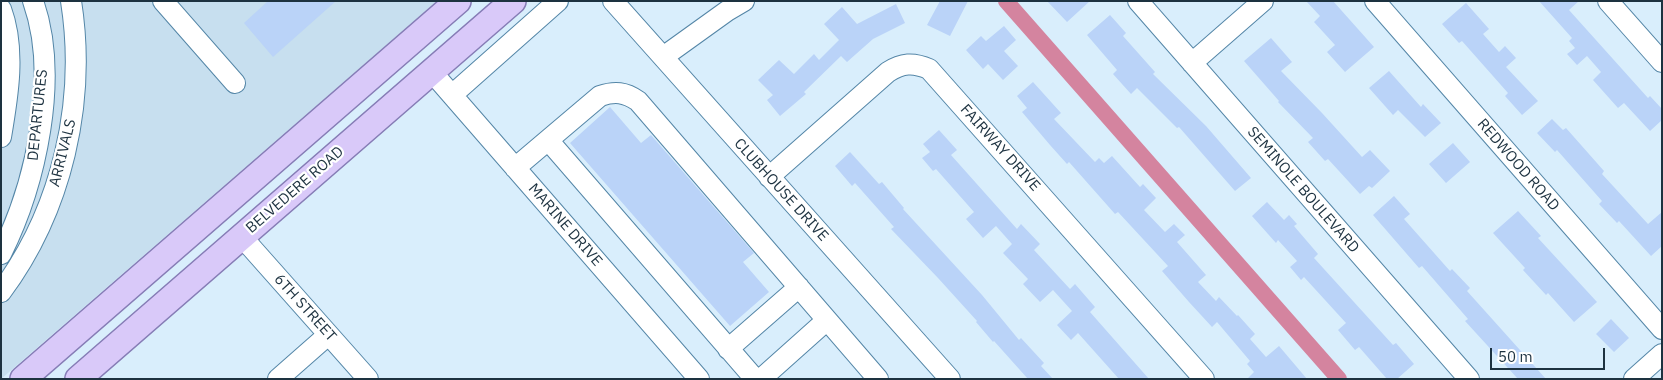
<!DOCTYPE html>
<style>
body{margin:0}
#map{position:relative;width:1663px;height:380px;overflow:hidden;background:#d9eefc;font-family:"IBM Plex Sans",sans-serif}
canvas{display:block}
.frame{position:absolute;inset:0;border:2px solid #1d3240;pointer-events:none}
.scale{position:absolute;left:1490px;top:348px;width:115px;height:22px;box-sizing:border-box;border:2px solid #1d3240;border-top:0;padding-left:6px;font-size:15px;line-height:18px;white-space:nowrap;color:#1d3240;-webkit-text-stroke:4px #fff;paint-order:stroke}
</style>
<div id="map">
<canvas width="1663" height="380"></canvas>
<div class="frame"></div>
<div class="scale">50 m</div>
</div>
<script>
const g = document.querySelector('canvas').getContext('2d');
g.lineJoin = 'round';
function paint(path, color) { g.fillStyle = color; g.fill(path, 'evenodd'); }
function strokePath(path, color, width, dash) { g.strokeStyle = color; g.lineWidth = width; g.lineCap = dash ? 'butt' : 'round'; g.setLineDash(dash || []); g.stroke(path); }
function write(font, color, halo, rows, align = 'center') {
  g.font = font + ' "IBM Plex Sans",sans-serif'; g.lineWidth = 4.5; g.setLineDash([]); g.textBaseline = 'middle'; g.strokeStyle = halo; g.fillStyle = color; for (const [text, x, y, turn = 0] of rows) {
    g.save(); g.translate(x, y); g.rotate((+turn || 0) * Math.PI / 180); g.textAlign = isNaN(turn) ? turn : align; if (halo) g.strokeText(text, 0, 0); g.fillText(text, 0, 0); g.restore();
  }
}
const built = new Path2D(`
 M1 1H437L1 379Z`);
const canal = new Path2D(`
 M1006 1 1339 379`);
const building = new Path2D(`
 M268 1H336L273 57 244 23Z
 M940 1H968L950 36 927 25Z
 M1047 1H1090L1067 22Z
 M1306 1H1333L1374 47 1345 72 1327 52 1335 45 1314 22 1320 16Z
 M1539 1H1579L1569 10 1648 98 1650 96 1662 109V120L1650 131 1624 103 1618 108 1593 80 1601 72 1587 56 1577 65 1567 54 1575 48 1569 41 1572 38Z
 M1466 3 1489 29 1483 34 1499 52 1505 46 1516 58 1506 67 1538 101 1522 115 1505 96 1508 93 1462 41 1459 43 1442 24Z
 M896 4 905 23 873 39 847 62 841 56 804 92 806 94 780 116 767 100 773 95 758 80 779 60 794 74 814 54 819 60 839 40 824 24 842 7 857 24Z
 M1110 15 1126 33 1123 36 1155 72 1153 74 1206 126 1251 178 1235 191 1179 127 1177 128 1137 88 1131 94 1113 74 1117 70 1087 35Z
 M1004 26 1016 40 1004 51 1018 66 1003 80 988 64 983 69 966 50 981 36 986 41Z
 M1271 38 1292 62 1281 71 1322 113 1362 157 1370 150 1390 171 1372 188 1369 186 1360 194 1328 159 1325 161 1308 142 1313 138 1278 102 1279 101 1244 61Z
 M1389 71 1421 107 1423 104 1441 123 1425 137 1398 110 1393 115 1369 88Z
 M1033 82 1061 113 1054 119 1095 162 1099 158 1104 163 1112 156 1140 187 1143 184 1156 198 1144 210 1165 232 1174 224 1185 235 1177 242 1206 275 1198 282 1216 301 1219 297 1237 316 1238 315 1255 334 1250 339 1266 357 1279 346 1307 379H1247L1254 372 1247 364 1250 361 1217 322 1212 327 1189 302 1162 271 1168 266 1118 212 1115 214 1069 162 1067 164 1050 145 1022 112 1027 108 1017 96Z
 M610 107 641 143 651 135 754 253 743 262 769 292 730 326 570 143Z
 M1552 119 1563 130 1566 128 1604 171 1602 174 1648 224 1662 212V246L1651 256 1619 221 1617 223 1599 204 1602 201 1557 150 1555 152 1537 133Z
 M939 130 957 150 951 155 1017 229 1021 224 1040 244 1034 250 1070 289 1075 284 1095 307 1090 312 1149 379H1119L1078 333 1071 340 1057 325 1072 311 1053 290 1040 302 1023 284 1028 279 1003 253 1012 244 996 226 983 238 966 219 974 212 936 169 933 171 922 158 930 152 923 144Z
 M1453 143 1470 162 1446 183 1429 164Z
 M850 152 879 184 882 182 904 208 903 209 982 295 1019 340 1021 338 1044 363 1041 366 1053 379H1028L994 341 993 342 976 322 977 321 938 278 891 229 894 227 855 183 852 186 835 166Z
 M1394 196 1410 214 1404 219 1450 271 1452 269 1470 288 1467 291 1546 379H1518L1465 321 1468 319 1422 266 1419 268 1373 215Z
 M1267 202 1284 220 1289 215 1297 224 1294 226 1318 254 1314 258 1393 345 1396 343 1414 364 1397 379H1387L1359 347 1355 350 1338 330 1346 323 1304 277 1301 280 1290 267 1297 261 1278 240 1276 243 1252 216Z
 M1518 211 1541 236 1538 238 1597 302 1574 322 1548 293 1546 295 1523 270 1525 268 1493 233Z
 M1611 319 1629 338 1614 352 1596 334Z`);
const minor = new Path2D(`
 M163 1 235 83
 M613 1 950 379
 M1138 1 1469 379
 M1375 1 1662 329
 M1608 1 1662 62
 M1 9C16 49 8 96 1 137
 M663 57 727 11 744 1
 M1192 63 1263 1
 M431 71 699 379
 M452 95 558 1
 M548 140 755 379
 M515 168 600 96C615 91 625 92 638 101L878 379
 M769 177 888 72C902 63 913 62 929 69L1204 379
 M242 237 368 379
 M1 254C36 184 60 77 33 1
 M1 292C62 210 87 102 71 1
 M728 349 799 287
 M278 379 328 335
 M761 379 827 320
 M1634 379 1662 354`);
const major = new Path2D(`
 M23 379 458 1
 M78 379 513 1`);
const streetNames = [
 ["DEPARTURES",38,115,-84],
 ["FAIRWAY DRIVE",1000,148,48],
 ["ARRIVALS",63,153,-76],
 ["REDWOOD ROAD",1518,165,49],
 ["BELVEDERE ROAD",295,190,-41],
 ["CLUBHOUSE DRIVE",781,190,48],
 ["SEMINOLE BOULEVARD",1303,190,49],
 ["MARINE DRIVE",565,225,49],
 ["6TH STREET",305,308,48]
];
paint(built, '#c7dfef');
strokePath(canal, '#d4849f', 16);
paint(building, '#bad3f8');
strokePath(minor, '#5486a7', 22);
strokePath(major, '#867db6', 28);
strokePath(minor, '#fff', 20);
strokePath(major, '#d9c9f9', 25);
write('15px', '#1d3240', '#fff', streetNames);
</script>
